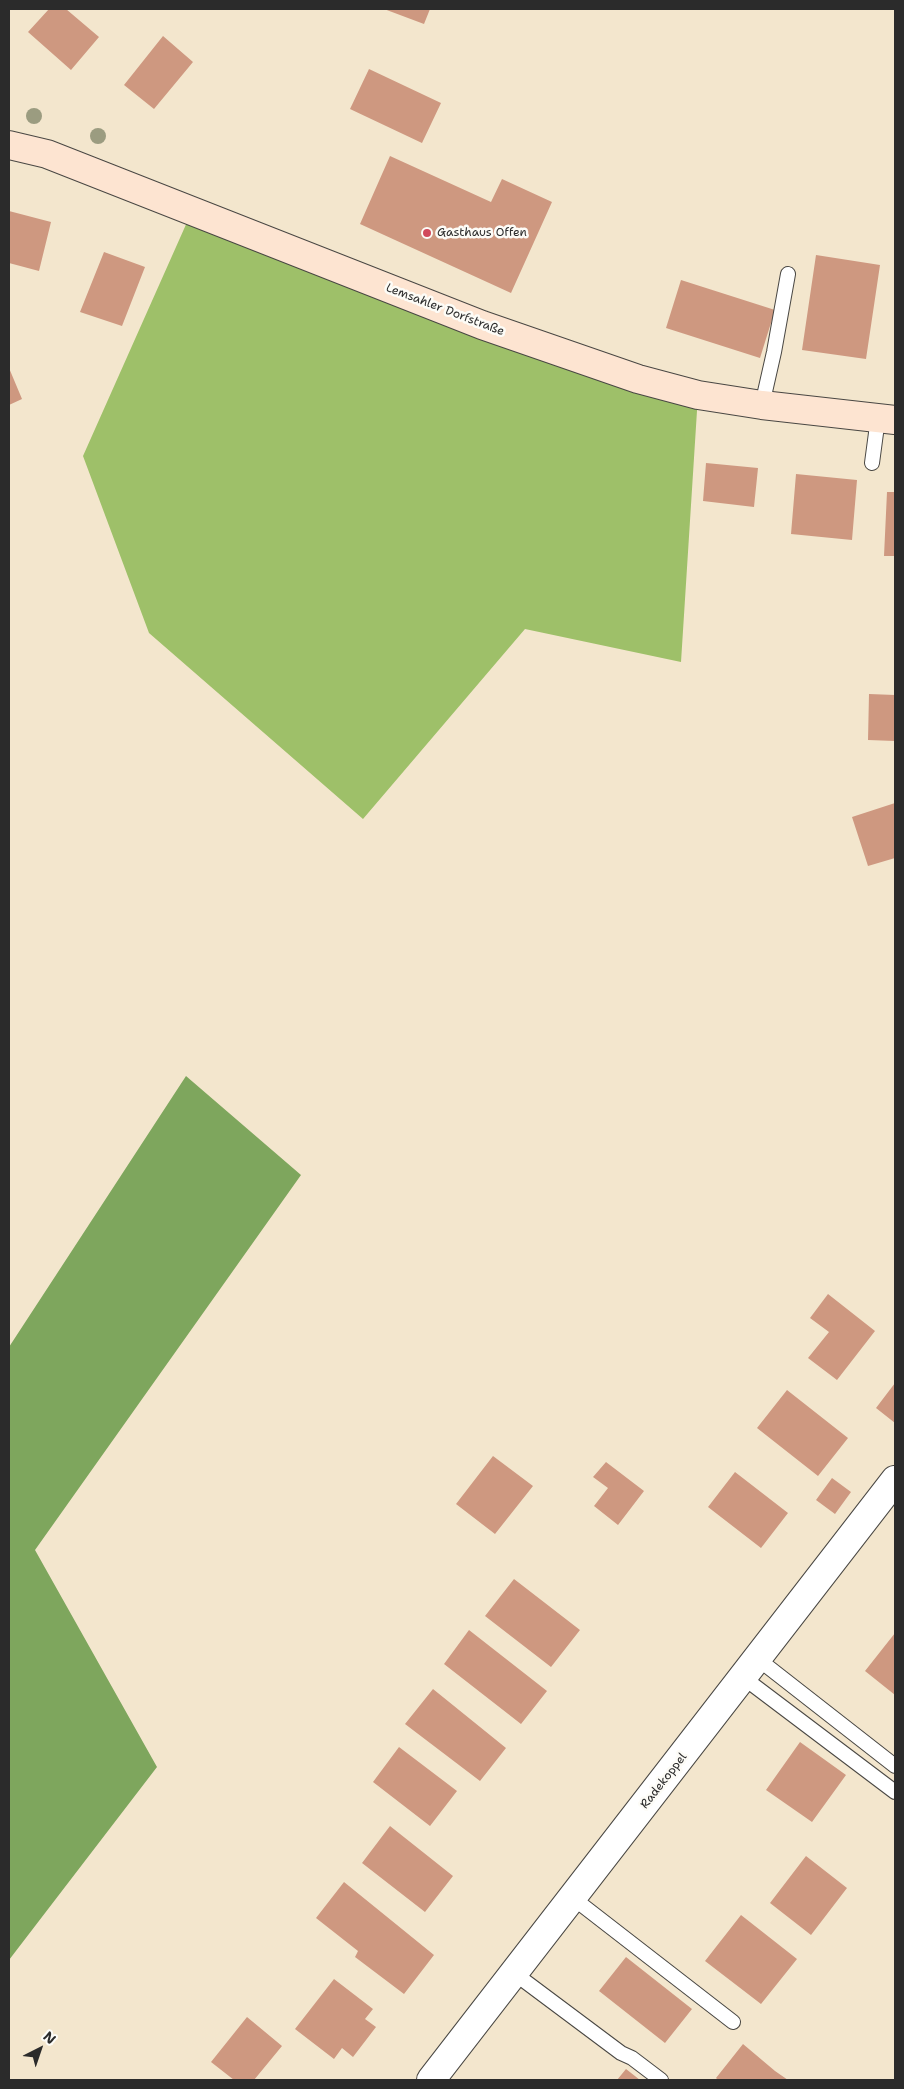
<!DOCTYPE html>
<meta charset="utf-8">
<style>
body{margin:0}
#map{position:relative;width:904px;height:2089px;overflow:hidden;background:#f3e6cd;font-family:"Shantell Sans",sans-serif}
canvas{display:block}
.frame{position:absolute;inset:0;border:10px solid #2b2b2b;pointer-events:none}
.north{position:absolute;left:15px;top:2024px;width:50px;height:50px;-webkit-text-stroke:4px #fdfcf7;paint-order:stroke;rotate:41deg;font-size:14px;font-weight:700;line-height:20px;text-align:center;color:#2b2b2b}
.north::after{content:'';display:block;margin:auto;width:18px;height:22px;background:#2b2b2b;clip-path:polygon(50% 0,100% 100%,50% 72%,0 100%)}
</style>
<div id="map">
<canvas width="904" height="2089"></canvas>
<div class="frame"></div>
<div class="north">N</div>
</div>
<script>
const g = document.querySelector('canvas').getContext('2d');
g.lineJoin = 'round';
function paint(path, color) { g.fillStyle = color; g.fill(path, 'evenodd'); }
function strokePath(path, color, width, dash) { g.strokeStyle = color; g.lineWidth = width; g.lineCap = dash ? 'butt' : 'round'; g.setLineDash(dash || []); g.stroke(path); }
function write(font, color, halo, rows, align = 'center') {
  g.font = font + ' "Shantell Sans",sans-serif'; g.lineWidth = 5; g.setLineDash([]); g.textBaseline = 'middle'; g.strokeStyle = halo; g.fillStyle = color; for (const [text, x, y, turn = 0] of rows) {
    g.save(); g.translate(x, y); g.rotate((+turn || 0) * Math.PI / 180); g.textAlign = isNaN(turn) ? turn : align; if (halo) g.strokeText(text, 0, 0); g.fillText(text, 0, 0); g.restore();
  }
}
const green = new Path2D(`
 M192 211 698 395 681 662 525 629 363 819 149 633 83 456Z`);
const forest = new Path2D(`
 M186 1076 301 1175 35 1550 157 1767 9 1960V1347Z`);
const building = new Path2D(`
 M49 9H66L99 37 71 70 28 32Z
 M384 9H430L424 24Z
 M163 36 193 62 154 109 124 85Z
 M369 69 441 103 422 143 350 109Z
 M390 156 491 202 502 179 552 202 511 293 360 224Z
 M9 211 51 222 39 271 9 263Z
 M104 252 145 267 122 326 80 312Z
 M816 255 880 265 866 359 802 350Z
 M681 280 775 310 760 358 666 328Z
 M9 368 22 399 9 405Z
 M706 463 758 468 754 507 703 501Z
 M796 474 857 480 852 540 791 534Z
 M887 492H895V556H884Z
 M869 694 895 695V741L868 740Z
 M895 803V858L868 866 852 817Z
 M828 1294 875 1331 837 1380 808 1358 829 1332 810 1318Z
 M895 1383V1423L876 1408Z
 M787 1390 848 1438 818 1476 757 1428Z
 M493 1456 533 1486 495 1534 456 1504Z
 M606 1462 644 1491 618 1525 594 1506 608 1488 593 1477Z
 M735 1472 788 1513 761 1548 708 1507Z
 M832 1478 851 1492 835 1514 816 1500Z
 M514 1579 580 1630 551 1667 485 1616Z
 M469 1630 547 1691 521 1724 444 1664Z
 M895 1633V1695L865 1671Z
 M433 1689 506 1748 480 1781 405 1724Z
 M800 1742 846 1775 812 1822 766 1790Z
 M399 1747 457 1791 430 1826 373 1782Z
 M390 1826 453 1876 425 1912 362 1863Z
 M806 1856 847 1888 811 1935 770 1903Z
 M344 1882 434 1955 404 1994 355 1957 358 1951 316 1918Z
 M741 1915 797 1959 761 2004 705 1961Z
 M626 1957 692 2009 665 2043 599 1991Z
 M334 1979 373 2009 365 2019 376 2027 353 2057 342 2048 334 2059 295 2029Z
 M247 2017 282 2046 254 2080H234L211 2062Z
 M743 2044 775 2071 788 2080H718L716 2078Z
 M626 2069 640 2080H617Z`);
const lane = new Path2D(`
 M762 405 774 352 788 274
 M872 463 878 418
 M758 1659 895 1766
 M744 1678 895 1792
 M573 1898 733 2022
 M514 1973 621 2053 632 2058 661 2080`);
const street = new Path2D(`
 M431 2080 895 1480`);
const secondary = new Path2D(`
 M9 145 47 154 482 325 638 379 698 395 762 405 895 420`);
const trees = [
 [34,116],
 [98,136]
];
const markers = [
 [427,233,5,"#d1495b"]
];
const poiNames = [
 ["Gasthaus Offen",437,233]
];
const streetNames = [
 ["Lemsahler Dorfstraße",445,310,21],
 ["Radekoppel",664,1781,-52]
];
paint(green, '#9ec069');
paint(forest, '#7ea65d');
paint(building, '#ce9880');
strokePath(lane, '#494743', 16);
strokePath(street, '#494743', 30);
strokePath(secondary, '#494743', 30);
strokePath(lane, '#fff', 14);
strokePath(street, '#fff', 28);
strokePath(secondary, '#fde4d1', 28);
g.fillStyle = '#9b9c80';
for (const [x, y] of trees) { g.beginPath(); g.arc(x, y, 8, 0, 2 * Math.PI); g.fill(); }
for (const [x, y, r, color] of markers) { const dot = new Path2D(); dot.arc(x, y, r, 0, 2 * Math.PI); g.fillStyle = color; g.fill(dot); strokePath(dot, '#fdfcf7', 2); }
write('12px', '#2b2b2b', '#fdfcf7', poiNames, 'left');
write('12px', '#2b2b2b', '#fdfcf7', streetNames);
</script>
